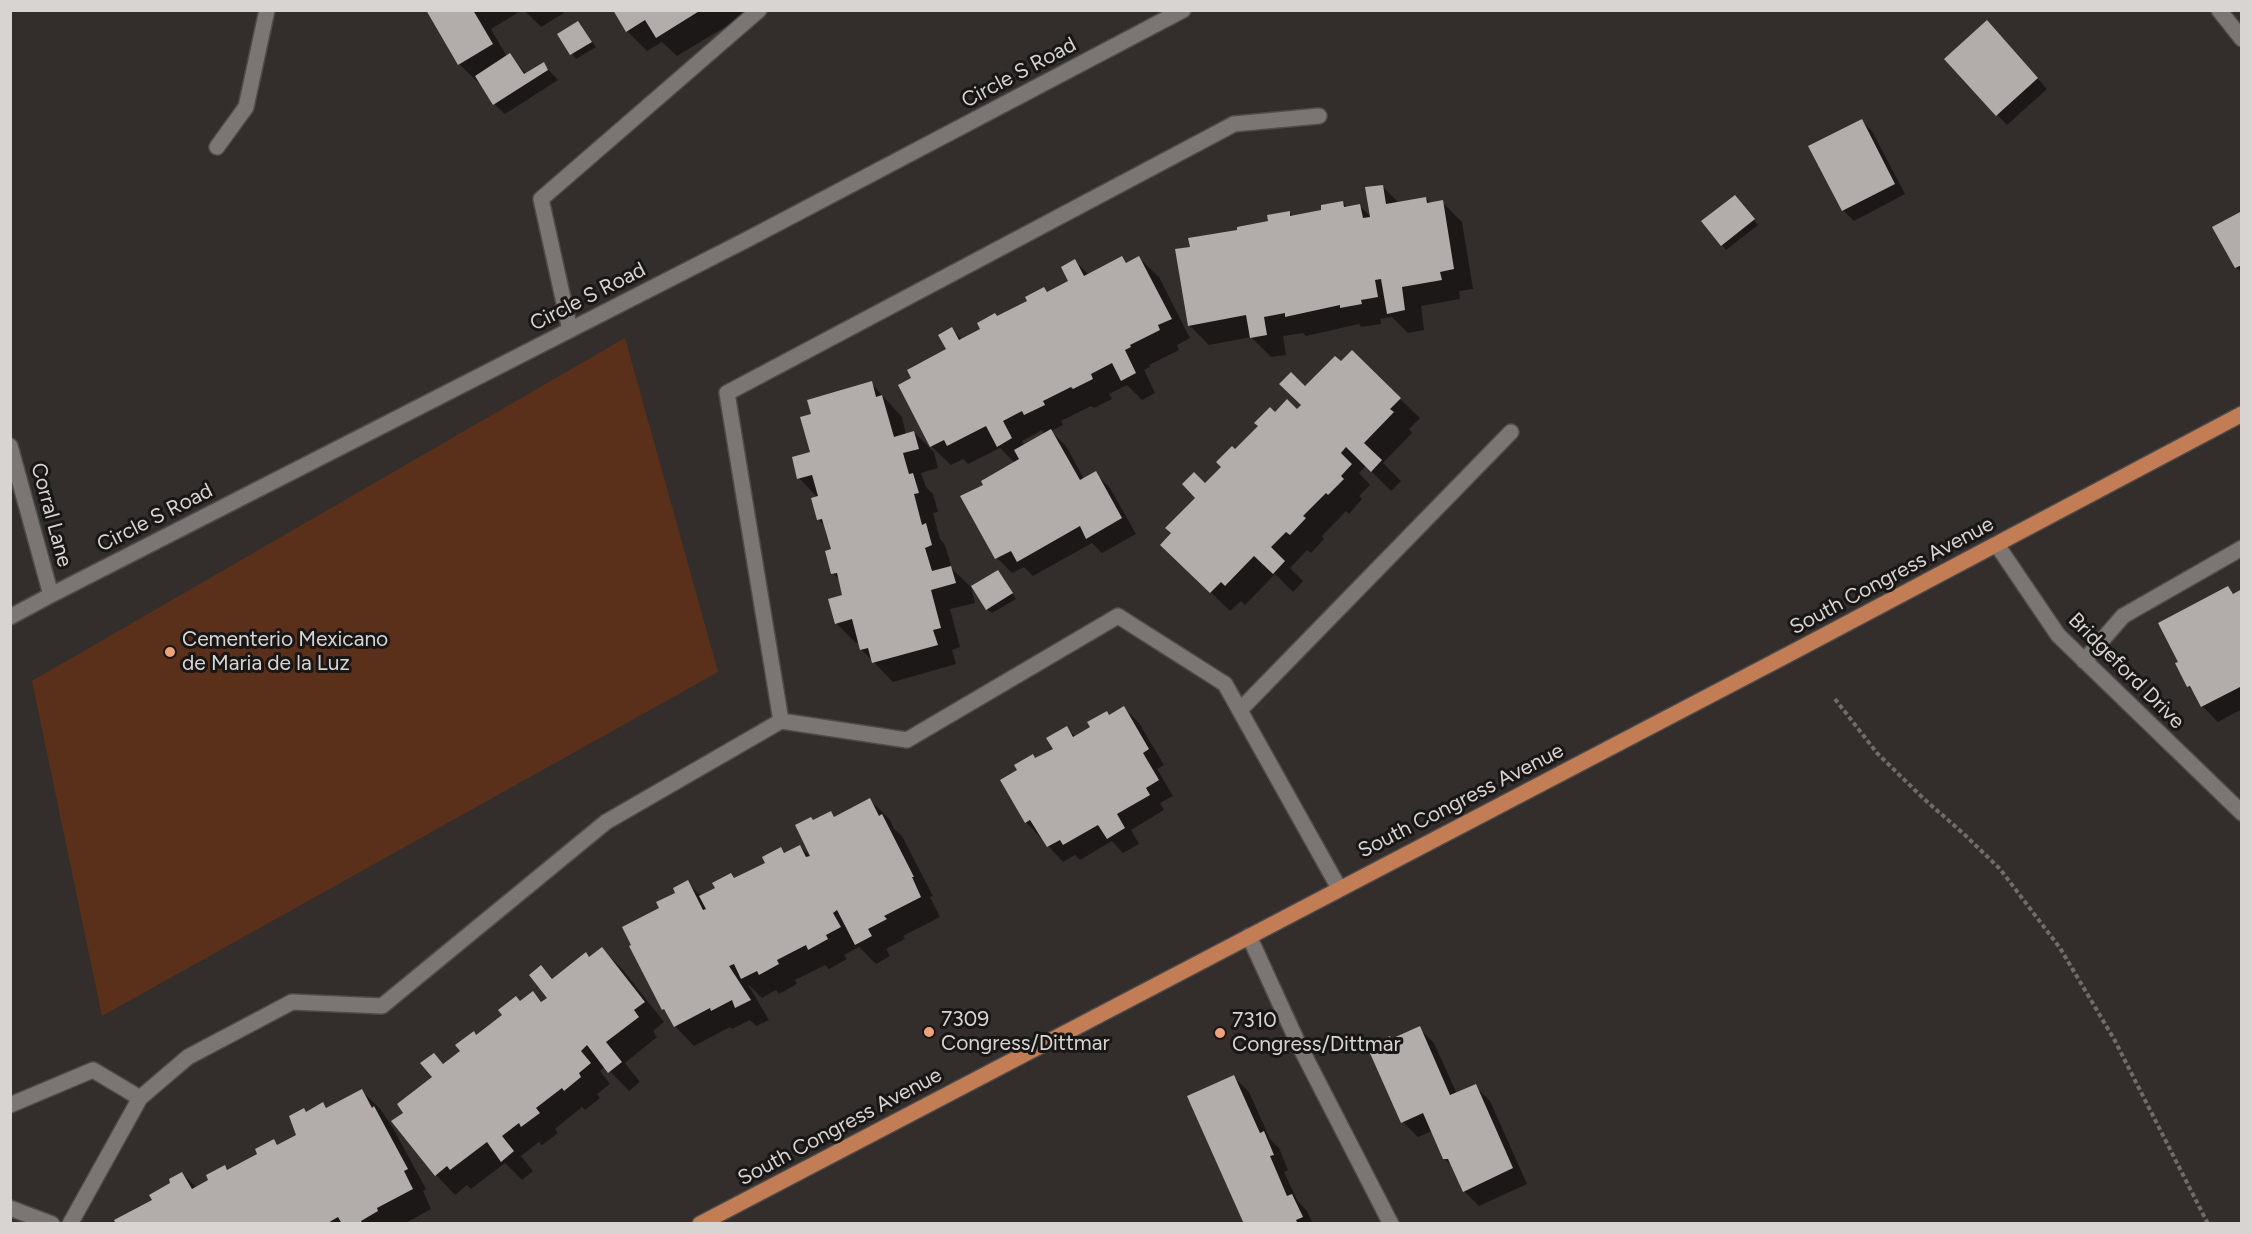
<!DOCTYPE html>
<html>
<head>
<meta charset="utf-8">
<style>
  body { margin:0 }
  #map { position:relative; width:2252px; height:1234px; overflow:hidden; background:#332e2c; font-family:Figtree,sans-serif }
  canvas { display:block }
  .frame { position:absolute; inset:0; border:12px solid #d7d4d2; pointer-events:none }
</style>
</head>
<body>
<div id="map">
<canvas width="2252" height="1234"></canvas>
<div class="frame"></div>
</div>
<script>
const g = document.querySelector('canvas').getContext('2d');
g.lineJoin = 'round';
function paint(path, color) { g.fillStyle = color; g.fill(path, 'evenodd'); }
const poly = rows => new Path2D(rows.map(r => 'M' + r).join(''));
function strokePath(path, color, width, dash) { g.strokeStyle = color; g.lineWidth = width; g.lineCap = dash ? 'butt' : 'round'; g.setLineDash(dash || []); g.stroke(path); }
function drawText(font, color, halo, rows, align = 'center') {
  g.font = font + ' Figtree,sans-serif'; g.lineWidth = 6; g.setLineDash([]); g.textBaseline = 'middle'; g.strokeStyle = halo; g.fillStyle = color; for (const [text, x, y, turn = 0] of rows) {
    g.save(); g.translate(x, y); g.rotate((+turn || 0) * Math.PI / 180); g.textAlign = isNaN(turn) ? turn : align; if (halo) g.strokeText(text, 0, 0); g.fillText(text, 0, 0); g.restore();
  }
}
const green = poly([
  [625,338,718,672,102,1016,32,681]
]);
const shadow = poly([
  [427,10,522,10,491,29,507,57,510,55,526,74,543,64,558,80,505,114,494,104,481,82,479,83,459,64],
  [524,10,563,10,564,13,541,27],
  [615,10,753,10,677,56,662,42,647,51,627,31],
  [578,22,596,47,576,59,559,34],
  [1997,32,2047,89,2007,125,1946,59],
  [1861,120,1872,131,1905,194,1854,221,1843,210,1811,147],
  [1382,186,1399,203,1426,198,1431,204,1442,202,1462,222,1473,289,1459,291,1460,299,1421,306,1424,330,1408,333,1392,317,1380,319,1381,324,1361,327,1359,324,1306,336,1303,333,1283,336,1286,355,1271,357,1251,337,1209,345,1189,325,1192,248,1270,222,1289,212,1294,217,1323,212,1343,203,1348,208,1360,206,1372,218],
  [1739,201,1758,225,1726,250,1722,245],
  [2242,212,2242,273,2236,267],
  [1122,258,1128,264,1139,258,1159,277,1190,338,1177,345,1179,350,1149,365,1150,367,1144,370,1155,393,1142,400,1127,385,1109,394,1112,399,1094,408,1091,406,1061,421,1063,425,1051,431,1066,446,1084,479,1095,473,1110,488,1136,534,1102,553,1092,543,1033,576,1024,567,1012,573,997,558,985,485,1015,463,1000,448,968,464,963,459,951,465,933,448,900,386,913,379,948,350,952,329,962,340,1029,302,1044,289,1048,293,1070,281,1075,261,1089,275],
  [1042,430,1045,434,1024,446,1022,441],
  [871,383,902,417,906,435,914,432,934,452,938,468,921,473,926,487,933,494,938,512,933,513,940,539,945,545,951,565,949,566,971,587,975,603,950,609,960,647,952,650,956,664,893,682,861,649,859,642,856,643,836,623,844,596,840,581,833,573,832,550,826,527,819,520,818,498,799,478,812,453,813,415],
  [1305,388,1400,399,1420,418,1409,429,1412,433,1383,463,1401,481,1391,491,1366,466,1359,473,1370,485,1359,496,1362,499,1349,514,1346,511,1322,536,1324,539,1311,553,1307,550,1290,568,1303,581,1293,592,1275,574,1245,605,1241,601,1230,611,1163,545,1205,485,1236,451,1275,414,1297,412,1303,405],
  [998,572,1016,599,992,613,987,609],
  [2228,588,2234,595,2242,591,2242,709,2218,722,2202,706,2196,693,2188,686],
  [1124,708,1139,723,1164,765,1157,769,1173,796,1160,803,1164,810,1131,830,1139,844,1123,853,1112,841,1080,860,1075,855,1063,862,1026,822,1036,760,1055,749,1066,728,1076,737],
  [870,800,890,820,894,829,902,836,933,896,930,897,940,917,903,936,905,939,886,949,890,956,876,964,859,947,844,955,847,959,829,969,825,965,795,980,797,984,779,994,776,990,762,998,747,983,769,1020,756,1026,750,1020,732,1029,730,1027,694,1046,675,1026,669,1015,663,1009,661,909,687,882,702,897,767,864,781,849,786,853,800,846,814,860,814,821,830,813,835,818],
  [602,949,622,969,664,1022,653,1031,657,1037,625,1063,640,1082,629,1091,605,1066,600,1071,610,1084,597,1094,600,1098,585,1110,582,1107,555,1129,558,1133,542,1145,539,1142,521,1156,533,1171,522,1180,505,1163,471,1189,467,1185,455,1195,436,1175,405,1113,434,1077,434,1055,444,1065,532,993,543,1003,549,998,541,967,553,979],
  [1419,1028,1434,1043,1457,1094,1475,1086,1490,1101,1527,1184,1479,1206,1464,1191,1454,1168,1445,1159,1432,1131,1418,1137,1403,1122,1392,1040],
  [1234,1077,1249,1092,1270,1139,1279,1148,1288,1170,1284,1172,1297,1200,1307,1211,1313,1224,1245,1224],
  [362,1091,381,1110,393,1128,426,1189,423,1191,431,1209,404,1224,118,1224,154,1200,182,1173,197,1188,210,1181,225,1167,229,1171,259,1154,274,1141,279,1146,298,1136,307,1113,323,1104,328,1109]
]);
const building = poly([
  [426,10,473,10,493,44,458,65],
  [613,10,701,10,656,38,645,20,626,32],
  [1987,20,2038,78,1996,116,1944,59],
  [578,21,592,42,570,55,557,34],
  [510,53,524,74,544,62,548,70,493,105,475,76],
  [1862,119,1895,184,1842,211,1808,146],
  [1383,185,1386,204,1426,197,1427,203,1443,200,1454,269,1440,272,1442,280,1402,287,1405,310,1387,314,1381,279,1375,280,1378,297,1361,300,1362,304,1340,308,1340,305,1285,317,1285,313,1264,317,1267,335,1250,338,1246,315,1188,326,1175,249,1190,247,1188,238,1237,230,1237,227,1268,221,1267,215,1290,211,1290,216,1321,210,1321,205,1343,201,1344,207,1360,204,1363,218,1370,217,1365,187],
  [1735,195,1755,219,1721,246,1701,221],
  [2242,211,2242,265,2235,268,2212,227],
  [1122,256,1126,263,1139,256,1172,319,1158,325,1160,330,1130,345,1131,347,1125,350,1136,373,1121,381,1112,363,1091,374,1093,379,1073,389,1071,387,1043,401,1045,405,1024,415,1022,411,1003,421,1012,438,997,447,986,426,947,446,944,440,930,447,898,385,911,378,907,370,946,349,938,335,952,327,959,340,980,329,977,323,995,313,997,316,1027,301,1025,297,1044,287,1047,292,1068,281,1061,267,1075,259,1084,276],
  [1352,350,1401,398,1390,409,1394,412,1364,443,1382,460,1371,472,1346,447,1341,453,1352,464,1341,476,1344,479,1328,495,1326,493,1303,516,1306,518,1290,535,1286,532,1271,547,1285,561,1273,574,1254,556,1225,586,1221,582,1210,593,1160,545,1171,533,1165,528,1195,498,1182,484,1194,472,1205,483,1221,467,1216,462,1232,446,1235,449,1258,426,1254,423,1270,407,1275,412,1287,399,1297,409,1301,405,1279,384,1291,372,1305,386,1335,356,1341,361],
  [872,381,876,397,882,395,894,437,914,431,919,449,903,453,909,474,913,473,919,493,914,494,922,525,926,523,932,545,925,548,932,571,951,566,956,583,931,590,941,628,933,630,938,645,872,663,868,648,860,650,852,619,835,624,828,599,842,595,837,573,831,574,825,551,831,549,822,519,817,520,811,498,818,496,812,475,797,479,792,457,810,452,800,417,811,414,807,400],
  [1051,429,1080,480,1096,471,1122,518,1086,539,1080,526,1017,562,1011,551,995,559,960,496,983,485,981,481,1019,459,1014,450],
  [998,570,1013,593,986,610,971,586],
  [2228,586,2233,594,2242,589,2242,686,2201,707,2190,686,2187,687,2175,663,2178,662,2158,623],
  [1124,706,1149,749,1143,753,1159,780,1146,788,1150,795,1117,814,1125,828,1107,839,1098,825,1063,845,1060,840,1047,847,1030,820,1025,823,1000,780,1017,770,1014,765,1033,754,1035,758,1053,749,1046,738,1067,726,1073,737,1090,727,1087,722,1107,711,1109,715],
  [870,798,879,816,882,814,914,877,912,877,921,897,884,916,887,919,868,929,872,936,855,945,837,910,833,913,841,927,826,935,828,939,808,950,806,945,777,960,779,964,759,975,757,971,741,979,734,964,729,966,751,1000,735,1008,732,1000,711,1011,710,1008,674,1027,664,1009,662,1010,629,946,631,945,622,927,659,908,656,902,675,893,673,888,688,880,703,910,706,909,699,896,715,888,712,883,731,873,734,878,765,863,762,857,781,847,784,853,800,845,806,857,810,856,795,825,811,817,813,820,831,811,834,817],
  [602,947,645,1002,634,1010,639,1017,606,1042,622,1062,608,1073,587,1045,581,1051,591,1063,579,1073,581,1077,564,1091,562,1088,536,1108,540,1113,521,1127,519,1123,502,1136,514,1151,501,1162,487,1142,450,1170,447,1166,435,1176,391,1121,403,1113,397,1104,432,1077,420,1063,434,1053,443,1064,460,1051,455,1045,474,1031,476,1035,502,1015,498,1010,516,996,520,1001,533,991,541,1002,547,998,529,975,541,965,552,979,586,952,589,957],
  [1420,1026,1450,1095,1476,1084,1513,1168,1463,1192,1448,1159,1443,1159,1423,1113,1401,1123,1369,1051,1378,1047,1376,1042,1390,1036,1391,1039],
  [1234,1075,1260,1133,1264,1131,1274,1155,1270,1156,1287,1196,1292,1194,1303,1217,1296,1220,1298,1224,1244,1224,1190,1103,1187,1096],
  [362,1089,372,1108,374,1106,408,1169,404,1171,413,1189,377,1208,378,1211,361,1221,363,1224,342,1224,338,1217,326,1224,116,1224,114,1220,152,1200,149,1195,170,1183,169,1179,182,1172,192,1189,208,1180,206,1175,225,1165,227,1170,257,1154,255,1149,274,1139,277,1145,296,1135,289,1116,304,1108,306,1112,323,1102,326,1108]
]);
const path = poly([
  [1835,699,1877,753,1924,799,1964,834,2000,869,2060,948,2114,1039,2208,1224]
]);
const service = poly([
  [217,147,246,107,267,10],
  [570,330,541,199,759,10],
  [1240,710,1511,432],
  [781,721,727,393,1234,124,1319,116],
  [1249,936,1298,1043,1391,1224],
  [10,1105,93,1070,140,1098],
  [10,1208,52,1224],
  [70,1224,140,1098,188,1057,292,1002,382,1006,606,822,781,721,907,740,1118,616,1225,684,1339,888]
]);
const minor = poly([
  [2219,10,2242,39],
  [10,446,51,595],
  [1997,545,2058,635,2242,813],
  [10,617,51,595,748,239,1183,10],
  [2084,661,2123,616,2242,548]
]);
const primary = poly([
  [700,1224,1793,652,2242,414]
]);
const markers = [
  [170,652,6,"#f0a27a"],
  [929,1032,6,"#f0a27a"],
  [1220,1033,6,"#f0a27a"]
];
const streetNames = [
  ["Circle S Road",1019,73,-28],
  ["Circle S Road",588,297,-27],
  ["Corral Lane",51,515,75],
  ["Circle S Road",155,518,-27],
  ["South Congress Avenue",1892,576,-28],
  ["Bridgeford Drive",2126,671,45],
  ["South Congress Avenue",1461,801,-27],
  ["South Congress Avenue",840,1127,-28]
];
const poiNames = [
  ["Cementerio Mexicano",182,640],
  ["de Maria de la Luz",182,664],
  ["7309",941,1020],
  ["Congress/Dittmar",941,1044],
  ["7310",1232,1021],
  ["Congress/Dittmar",1232,1045]
];
paint(green, '#5a301a');
paint(shadow, '#0007');
paint(building, '#b2acaa');
strokePath(service, '#4f4b4a', 18);
strokePath(minor, '#4f4b4a', 18);
strokePath(primary, '#4f4b4a', 18);
strokePath(path, '#706c6a', 4, [4.5, 3]);
strokePath(service, '#7b7674', 15);
strokePath(minor, '#7b7674', 15);
strokePath(primary, '#c27d55', 15);
for (const [x, y, r, color] of markers) { const dot = new Path2D(); dot.arc(x, y, r, 0, 2 * Math.PI); g.fillStyle = color; g.fill(dot); strokePath(dot, '#191716', 2); }
drawText('21px', '#d7d4d2', '#191716', streetNames);
drawText('21px', '#d7d4d2', '#191716', poiNames, 'left');
</script>
</body>
</html>
